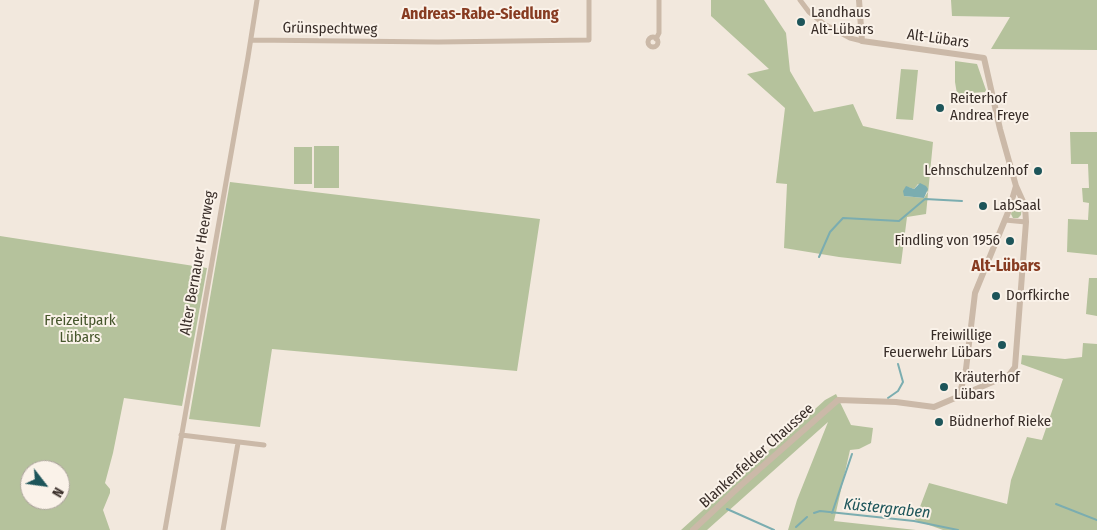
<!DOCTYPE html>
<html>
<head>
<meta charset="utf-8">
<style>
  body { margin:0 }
  #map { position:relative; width:1097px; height:530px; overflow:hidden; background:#f2e8dd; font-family:"Fira Sans Condensed",sans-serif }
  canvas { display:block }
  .north { position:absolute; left:20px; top:460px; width:50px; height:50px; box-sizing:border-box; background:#faf2e9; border:1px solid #aca39c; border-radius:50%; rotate:120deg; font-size:14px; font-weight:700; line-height:20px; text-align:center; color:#382d28 }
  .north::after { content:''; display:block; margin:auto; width:18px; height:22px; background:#1d555a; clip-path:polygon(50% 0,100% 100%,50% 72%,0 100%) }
</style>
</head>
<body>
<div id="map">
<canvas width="1097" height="530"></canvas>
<div class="north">N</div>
</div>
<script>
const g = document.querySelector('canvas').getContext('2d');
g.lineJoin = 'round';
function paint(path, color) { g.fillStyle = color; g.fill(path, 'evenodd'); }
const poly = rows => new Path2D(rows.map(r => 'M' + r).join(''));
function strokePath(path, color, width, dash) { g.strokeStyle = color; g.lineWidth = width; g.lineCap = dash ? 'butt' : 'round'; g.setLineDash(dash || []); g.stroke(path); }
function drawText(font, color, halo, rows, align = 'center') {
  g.font = font + ' "Fira Sans Condensed",sans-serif'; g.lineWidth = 4; g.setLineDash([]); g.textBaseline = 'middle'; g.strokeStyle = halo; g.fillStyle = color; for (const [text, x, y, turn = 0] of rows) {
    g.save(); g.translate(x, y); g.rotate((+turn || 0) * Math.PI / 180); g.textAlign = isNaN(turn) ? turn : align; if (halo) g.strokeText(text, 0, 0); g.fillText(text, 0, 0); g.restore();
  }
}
const green = poly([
  [711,0,764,0,786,33,790,71,814,112,853,104,863,126,933,142,926,214,907,217,901,264,839,257,784,248,787,184,776,183,785,108,747,74,769,69,711,16],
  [918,184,928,192,924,198,904,196,908,187,914,189],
  [951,0,1097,0,1097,50,991,49,1010,17,952,16],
  [955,61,977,64,986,90,985,92,957,94,955,82],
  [901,69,918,70,913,120,896,119],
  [1070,132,1097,132,1097,255,1067,252,1068,219,1088,220,1089,203,1083,202,1082,188,1089,188,1088,164,1071,164],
  [314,146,339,146,339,188,314,188],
  [294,147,312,147,312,184,294,184],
  [230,182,540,219,517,371,272,349,260,427,189,419],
  [1020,201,1022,204,1021,215,1018,218,1013,218,1011,214,1015,203],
  [0,236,207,268,182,406,124,398,113,453,105,483,110,489,110,493,103,510,110,530,0,530],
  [30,470,60,470,60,500,30,500],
  [1089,278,1097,278,1097,316,1086,314],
  [1083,343,1097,344,1097,530,943,530,915,520,929,483,1007,504,1011,480,1027,437,1042,440,1063,379,1021,364,1022,355,1065,359,1082,357],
  [836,394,851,425,873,428,871,443,859,449,850,450,834,521,916,530,788,530,797,500,828,422,707,530,681,530,825,400]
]);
const water = poly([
  [920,183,926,186,928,189,924,198,904,196,903,191,906,186,914,189]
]);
const stream = poly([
  [819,257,830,232,843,218,899,221,925,199,962,201],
  [888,398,898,391,903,382,898,364],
  [1056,504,1097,520],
  [727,509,774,530],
  [814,513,820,511,914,521,958,530],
  [832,513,852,454],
  [796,527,807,517]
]);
const minor = poly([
  [800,0,809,12,824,24,850,38,862,41],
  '648 42a5 5 0 1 1 10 0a5 5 0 1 1-10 0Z',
  [656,39,659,33,659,0],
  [251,40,438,42,589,40,589,0],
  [1005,220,1026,222],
  [181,435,264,445],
  [165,530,248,57,257,0],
  [223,530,238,443]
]);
const tertiary = poly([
  [959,397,966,369,975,293,1009,210,1016,186],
  [693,530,740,486,838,400,896,402,934,407,1009,375,1015,367,1026,222,1025,206,1016,186,1000,129,984,58,862,41,859,0]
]);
const markers = [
  [801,22,5,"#1d555a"],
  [940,108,5,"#1d555a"],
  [1038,171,5,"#1d555a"],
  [983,206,5,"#1d555a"],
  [1010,241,5,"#1d555a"],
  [996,296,5,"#1d555a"],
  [1002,345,5,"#1d555a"],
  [944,387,5,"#1d555a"],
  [939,422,5,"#1d555a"]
];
const poiNames = [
  ["Landhaus",811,13],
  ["Alt-Lübars",811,30],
  ["Reiterhof",950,99],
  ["Andrea Freye",950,116],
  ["Lehnschulzenhof",1028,171,"right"],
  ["LabSaal",993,206],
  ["Findling von 1956",1000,241,"right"],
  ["Dorfkirche",1006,296],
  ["Freiwillige",992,336,"right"],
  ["Feuerwehr Lübars",992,353,"right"],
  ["Kräuterhof",954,378],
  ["Lübars",954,395],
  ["Büdnerhof Rieke",949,422]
];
const streetNames = [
  ["Grünspechtweg",330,29,1],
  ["Alt-Lübars",938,39,8],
  ["Alter Bernauer Heerweg",198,263,-80],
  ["Blankenfelder Chaussee",757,456,-42]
];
const parkNames = [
  ["Freizeitpark",80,321],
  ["Lübars",80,338]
];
const neighbourhoodNames = [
  ["Andreas-Rabe-Siedlung",480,15],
  ["Alt-Lübars",1006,267]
];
const waterNames = [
  ["Küstergraben",887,509,6]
];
paint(green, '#b5c29c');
paint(water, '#7badb0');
strokePath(stream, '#7badb0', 2);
strokePath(minor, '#cbb9a8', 5);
strokePath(tertiary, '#cbb9a8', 6);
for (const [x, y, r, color] of markers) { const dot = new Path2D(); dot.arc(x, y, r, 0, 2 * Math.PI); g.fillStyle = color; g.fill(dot); strokePath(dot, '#faf2e9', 2); }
drawText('15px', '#382d28', '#faf2e9', poiNames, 'left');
drawText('15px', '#382d28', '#faf2e9', streetNames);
drawText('15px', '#46562c', '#faf2e9', parkNames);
drawText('bold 16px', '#873b21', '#faf2e9', neighbourhoodNames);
drawText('italic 16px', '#1d555a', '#faf2e9', waterNames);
</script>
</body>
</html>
